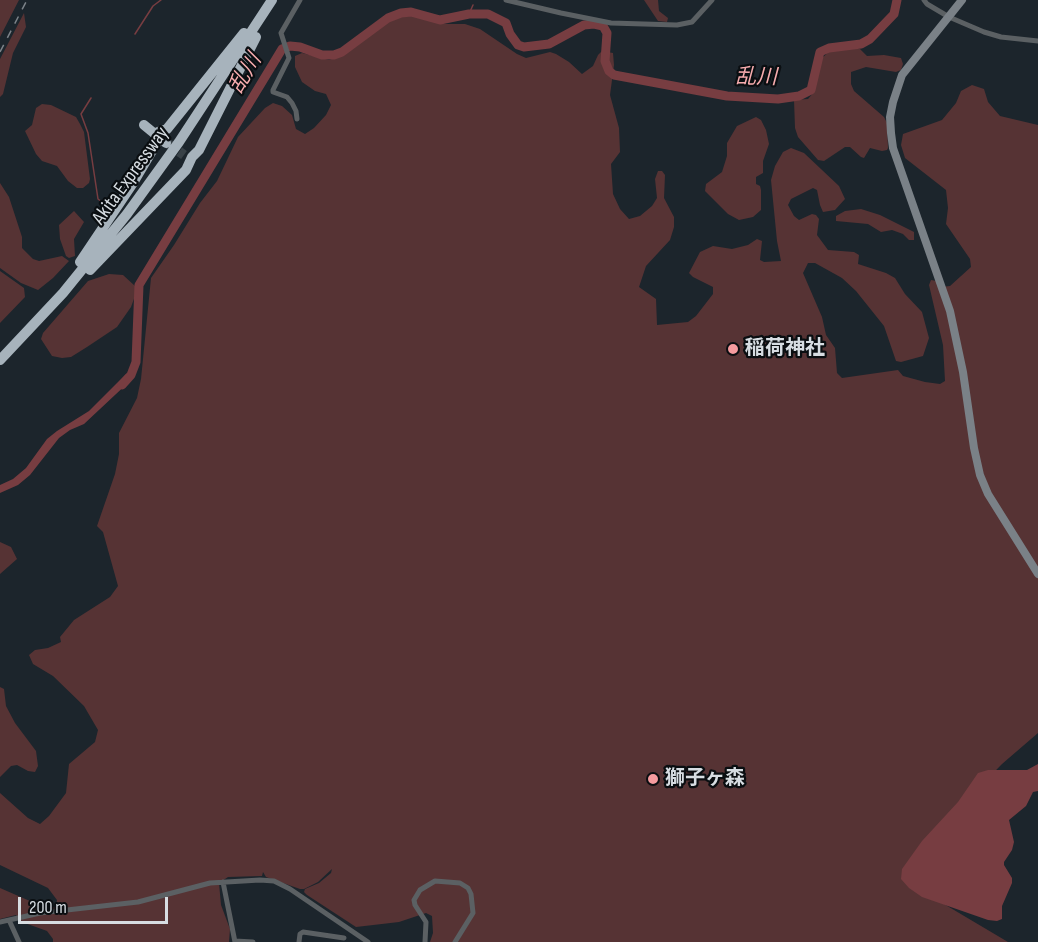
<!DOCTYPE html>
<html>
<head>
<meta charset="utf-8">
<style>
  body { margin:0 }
  #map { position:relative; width:1038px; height:942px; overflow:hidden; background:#1c252c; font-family:"Sofia Sans Condensed",sans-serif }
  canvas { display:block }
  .scale { position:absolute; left:18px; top:897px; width:150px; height:27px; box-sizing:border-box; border:3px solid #d7dde2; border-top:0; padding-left:8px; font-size:18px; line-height:21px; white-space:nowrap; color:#d7dde2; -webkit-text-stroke:4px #0a0e11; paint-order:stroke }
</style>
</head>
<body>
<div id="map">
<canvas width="1038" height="942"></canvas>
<div class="scale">200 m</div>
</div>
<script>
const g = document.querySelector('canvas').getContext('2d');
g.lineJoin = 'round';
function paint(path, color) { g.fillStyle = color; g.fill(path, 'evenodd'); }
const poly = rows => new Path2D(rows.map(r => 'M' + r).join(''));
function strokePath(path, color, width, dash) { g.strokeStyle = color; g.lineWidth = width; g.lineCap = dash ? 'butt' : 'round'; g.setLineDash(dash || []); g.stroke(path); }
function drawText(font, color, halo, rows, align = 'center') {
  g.font = font + ' "Sofia Sans Condensed","Noto Sans JP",sans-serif'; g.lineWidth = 4.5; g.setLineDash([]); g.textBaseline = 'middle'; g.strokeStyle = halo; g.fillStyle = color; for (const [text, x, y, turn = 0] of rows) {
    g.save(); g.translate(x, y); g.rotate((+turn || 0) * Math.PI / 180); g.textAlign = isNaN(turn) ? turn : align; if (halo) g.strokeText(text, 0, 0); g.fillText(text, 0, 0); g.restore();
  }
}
const green = poly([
  [0,0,19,0,0,37],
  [644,0,658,0,659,11,668,18,667,22,658,21],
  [24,13,26,27,13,53,3,94,0,97,0,59],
  [405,15,419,16,440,24,465,24,480,29,517,54,526,58,550,52,556,54,569,62,582,74,593,66,598,55,602,51,613,53,614,65,610,95,619,128,620,152,611,164,613,194,620,209,629,219,640,216,652,206,657,198,655,179,658,171,662,171,665,175,664,198,674,217,674,227,670,240,646,266,639,287,656,299,657,325,688,322,696,316,713,294,713,287,693,277,689,273,700,252,713,246,732,249,748,245,757,239,762,241,760,260,764,262,781,261,777,241,771,180,775,166,783,152,791,148,804,153,839,186,845,199,835,210,823,212,820,205,817,190,813,188,791,199,788,205,794,216,799,220,812,214,816,215,819,219,817,235,828,250,854,252,859,255,858,264,886,273,895,278,905,294,922,312,929,338,923,356,901,362,896,361,884,326,856,291,842,278,815,263,808,263,803,273,822,317,826,335,835,348,837,373,842,378,898,370,903,376,925,382,940,384,945,381,943,345,929,285,931,280,937,281,941,287,950,286,971,267,970,259,946,224,948,208,946,190,905,158,901,145,903,134,942,120,956,103,961,91,972,85,984,89,988,102,1000,116,1038,125,1038,733,1002,764,970,797,922,891,1008,942,430,942,433,933,432,916,426,913,399,922,356,927,307,895,304,892,305,889,319,883,331,873,332,869,318,882,304,889,300,889,266,877,263,872,262,876,228,877,219,883,221,905,230,929,229,942,53,942,53,939,47,931,22,922,16,915,0,919,0,888,46,908,56,907,57,900,48,888,0,865,0,793,28,818,40,824,49,816,66,793,69,764,95,742,98,730,84,706,53,676,33,664,29,655,35,650,48,648,61,642,60,637,74,620,110,597,118,586,103,532,97,526,115,474,119,454,119,433,137,398,141,379,151,278,174,245,200,203,217,181,238,137,265,108,273,103,282,106,292,115,296,129,305,134,314,128,326,115,331,105,326,94,315,91,302,82,295,67,295,56,302,53,329,60,343,55,390,20],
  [840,47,860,49,867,56,884,55,901,58,903,64,901,70,896,72,866,67,851,72,851,84,854,91,884,117,887,123,888,148,887,150,882,151,870,148,864,158,861,157,850,147,845,147,824,161,818,160,798,137,795,128,794,100,808,99,814,92,821,59,833,48],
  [42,104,51,105,76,117,80,124,84,132,90,179,89,183,83,188,77,188,68,181,57,166,42,161,36,154,25,131,32,125,36,108],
  [756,117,761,120,766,130,769,144,763,161,763,173,756,177,756,184,760,186,761,190,761,210,753,217,739,220,728,214,705,191,706,184,722,172,727,156,727,143,737,126],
  [0,183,9,197,22,237,22,248,33,259,39,261,62,256,69,261,53,278,38,290,21,283,0,268],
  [861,209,880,215,914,232,914,240,909,240,903,234,892,230,881,232,868,224,836,221,836,216,845,211],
  [74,211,84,222,74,239,75,256,69,258,66,256,60,239,59,225],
  [0,271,24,288,25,297,0,323],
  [109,274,123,275,135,286,135,296,131,307,117,327,87,347,71,357,62,358,52,356,41,339,43,333,88,281],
  [0,542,11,547,17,559,0,574],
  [0,687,4,689,6,706,15,723,36,751,38,766,35,772,28,771,17,765,11,766,0,777]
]);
const water = poly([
  [126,374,131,380,84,424,70,430,59,438,30,475,18,485,0,493,0,485,13,479,26,468,47,439,57,431,89,411],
  [1038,764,1038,791,1033,792,1026,806,1009,820,1014,842,1012,850,1004,862,1004,865,1012,878,1012,883,1002,906,1002,919,997,921,988,920,922,897,909,888,901,879,902,869,922,841,958,802,978,773,988,770,1027,770]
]);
const stream = poly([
  [469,14,473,5],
  [135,34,153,6,161,0],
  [91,98,81,114,88,133,98,199,102,202]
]);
const river = poly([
  [122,385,131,375,136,362,139,285,282,49,290,46,300,47,322,55,334,55,342,52,388,18,401,13,411,12,440,20,469,14,488,14,506,23,510,34,518,45,524,47,549,44,584,25,594,24,603,26,607,33,605,61,609,71,614,75,727,96,778,99,799,96,811,90,820,52,829,48,861,44,870,39,894,14,897,0]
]);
const highwayTunnel = poly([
  [167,143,184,155]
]);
const street = poly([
  [506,0,561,13,611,23,677,25,692,22,712,0],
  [924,0,927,4,949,17,984,32,1001,37,1038,41],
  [297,119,296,111,292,103,287,97,273,92,273,90,289,58,281,33,300,0],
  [223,882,235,942],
  [9,920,19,942],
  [0,922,40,913,138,902,210,883,260,880,274,881,290,889,368,942],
  [235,941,253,942],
  [299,942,300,934,303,932,344,938],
  [425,942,426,922,415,905,414,900,420,890,435,881,460,883,468,888,471,894,473,913,455,942]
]);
const secondary = poly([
  [962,0,902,75,893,102,890,117,891,133,893,148,950,311,963,372,974,448,980,475,988,494,1038,574]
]);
const highway = poly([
  [144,125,166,143],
  [158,132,167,129,244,33],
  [80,262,133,183,156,144,156,134],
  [90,270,186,170,192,157,199,150,256,37],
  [0,360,63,293,127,214,179,142,272,0]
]);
const rail = poly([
  [0,52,27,0]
]);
const markers = [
  [733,349,6,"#f59b9e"],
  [653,779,6,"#f59b9e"]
];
const streetNames = [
  ["Akita Expressway",131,176,-54]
];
const poiNames = [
  ["稲荷神社",745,349],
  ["獅子ヶ森",665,779]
];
const waterNames = [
  ["乱川",246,74,-59],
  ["乱川",756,78,1]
];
paint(green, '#563334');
paint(water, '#773d41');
strokePath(stream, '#773d41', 1.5);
strokePath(river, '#773d41', 9);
strokePath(highwayTunnel, '#384147', 10, [10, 5]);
strokePath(street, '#5b6063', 5);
strokePath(secondary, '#7a8187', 8);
strokePath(highway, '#a7b3bc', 10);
strokePath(rail, '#7c8389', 1.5, [8, 8]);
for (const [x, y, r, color] of markers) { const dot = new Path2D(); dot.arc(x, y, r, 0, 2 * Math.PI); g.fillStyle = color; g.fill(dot); strokePath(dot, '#0a0e11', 2); }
drawText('20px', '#d7dde2', '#0a0e11', streetNames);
drawText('bold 20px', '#d7dde2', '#0a0e11', poiNames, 'left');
drawText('italic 21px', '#f7acae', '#0a0e11', waterNames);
</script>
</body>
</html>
